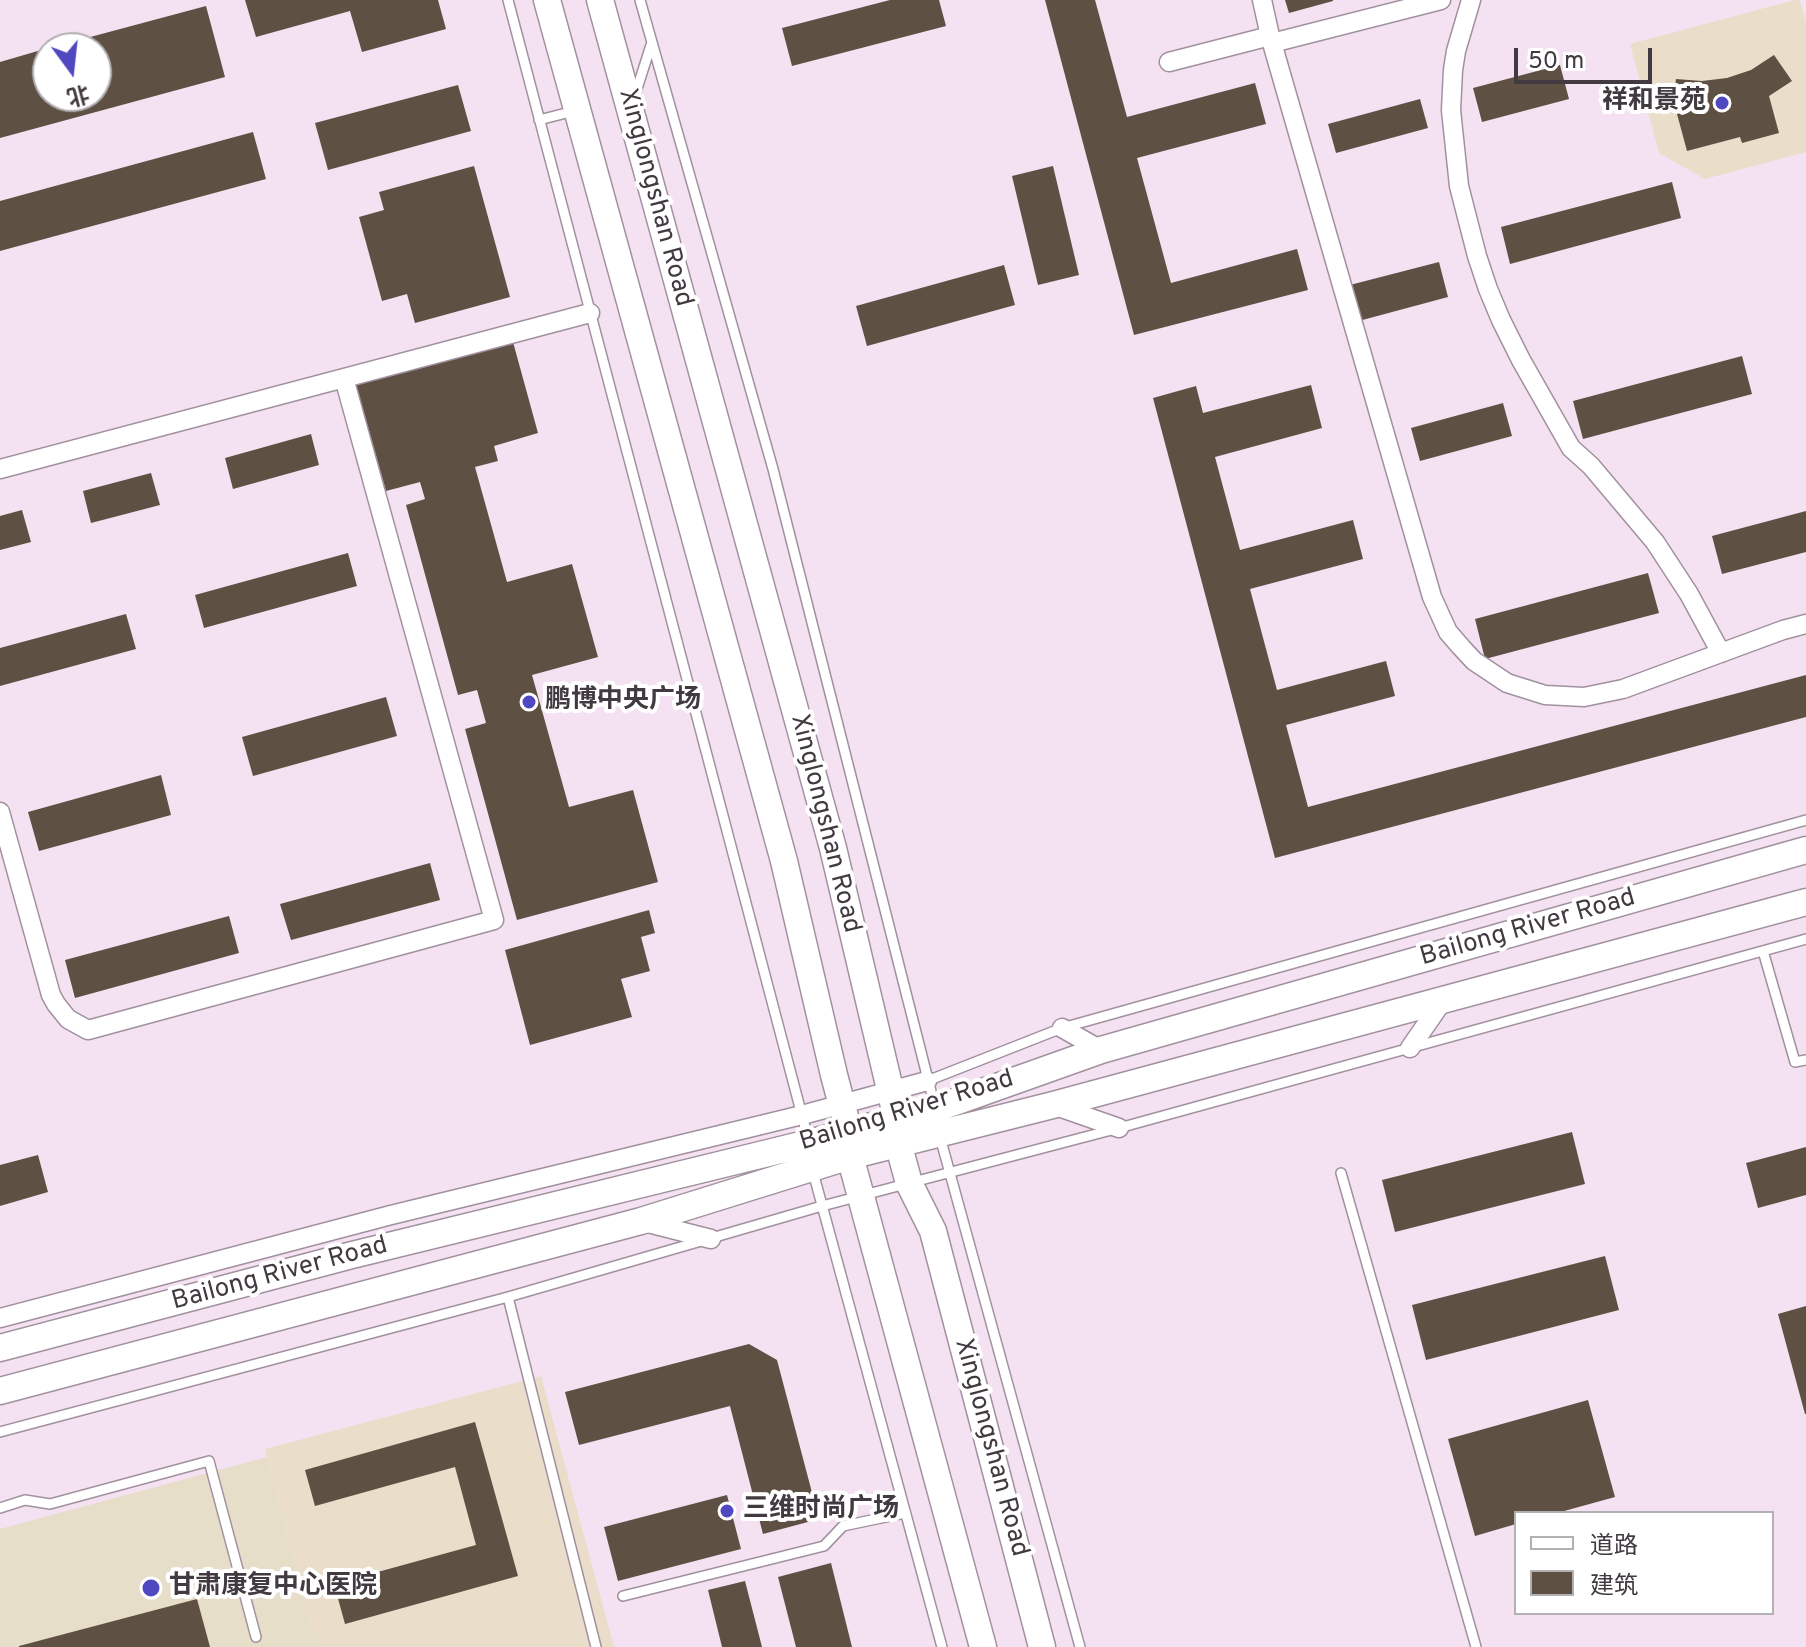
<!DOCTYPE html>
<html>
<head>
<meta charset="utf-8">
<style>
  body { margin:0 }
  #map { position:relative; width:1806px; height:1647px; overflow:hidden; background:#f4e2f2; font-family:Overpass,"Noto Sans SC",sans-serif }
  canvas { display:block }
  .legend { position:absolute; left:1514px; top:1511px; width:260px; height:104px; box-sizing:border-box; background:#fff; border:2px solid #b3b0b3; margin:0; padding:10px 14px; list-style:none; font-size:24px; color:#413a40 }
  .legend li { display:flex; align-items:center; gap:16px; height:40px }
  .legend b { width:40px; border:2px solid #b3b0b3 }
  .north { position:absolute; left:32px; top:32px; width:80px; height:80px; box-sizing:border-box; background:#fff; border:2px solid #b3b0b3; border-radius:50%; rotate:165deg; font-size:22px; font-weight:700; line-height:32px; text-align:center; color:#413a40 }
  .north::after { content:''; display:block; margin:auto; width:28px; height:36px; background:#5048c0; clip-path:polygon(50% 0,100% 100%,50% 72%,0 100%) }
  .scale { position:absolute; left:1514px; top:48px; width:138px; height:36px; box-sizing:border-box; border:4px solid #413a40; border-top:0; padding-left:10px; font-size:24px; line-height:28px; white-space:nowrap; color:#413a40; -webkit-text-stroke:6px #fff; paint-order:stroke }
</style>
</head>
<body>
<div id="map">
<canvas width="1806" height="1647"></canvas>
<ul class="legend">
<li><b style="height:10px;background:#fff"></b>道路</li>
<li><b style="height:22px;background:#5e5043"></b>建筑</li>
</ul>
<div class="north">北</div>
<div class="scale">50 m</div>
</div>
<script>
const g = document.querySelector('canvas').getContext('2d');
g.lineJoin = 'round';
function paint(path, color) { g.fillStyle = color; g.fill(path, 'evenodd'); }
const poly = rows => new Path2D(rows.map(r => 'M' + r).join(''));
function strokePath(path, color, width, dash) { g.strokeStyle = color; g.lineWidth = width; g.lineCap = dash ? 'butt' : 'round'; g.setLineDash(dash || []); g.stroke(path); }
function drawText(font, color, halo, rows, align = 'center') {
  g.font = font + ' Overpass,"Noto Sans SC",sans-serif'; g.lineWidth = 8; g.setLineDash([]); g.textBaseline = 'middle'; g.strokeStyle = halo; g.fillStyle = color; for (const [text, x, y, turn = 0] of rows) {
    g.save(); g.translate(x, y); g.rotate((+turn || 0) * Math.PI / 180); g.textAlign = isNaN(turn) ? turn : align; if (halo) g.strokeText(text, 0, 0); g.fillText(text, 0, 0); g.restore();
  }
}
const education = poly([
  [1795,0,1800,0,1806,23,1806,152,1705,179,1659,153,1630,44],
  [541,1376,614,1647,318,1647,265,1449]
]);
const medical = poly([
  [267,1457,318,1647,0,1647,0,1529]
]);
const building = poly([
  [245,0,438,0,446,29,362,52,350,11,256,37],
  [890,0,939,0,946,26,792,66,782,28],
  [1045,0,1095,0,1127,117,1255,83,1266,124,1137,158,1171,283,1297,249,1308,290,1134,335],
  [1285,0,1333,0,1333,1,1289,13],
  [206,6,225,77,0,138,0,62,48,48,48,96,96,96,96,48,53,47],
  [1774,55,1792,81,1769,96,1779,133,1742,143,1740,137,1687,151,1677,114,1685,112,1672,110,1676,79,1702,81,1727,78,1751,70],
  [1560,65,1569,99,1482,122,1473,88],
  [458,85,471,131,328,170,315,123],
  [1420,99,1428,128,1336,153,1328,124],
  [253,132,266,179,0,251,0,201],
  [474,166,510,297,415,323,407,294,382,301,359,217,384,210,379,192],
  [1053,166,1079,275,1038,285,1012,176],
  [1672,182,1681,218,1510,264,1501,227],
  [1439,262,1448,297,1355,322,1346,286],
  [1004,265,1015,305,867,346,856,306],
  [513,342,538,433,494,446,498,461,475,467,507,582,572,564,598,657,532,675,569,807,633,790,658,882,517,920,465,729,486,723,477,690,458,695,406,505,425,499,420,482,386,491,356,385],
  [1742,356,1752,394,1583,439,1573,401],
  [1311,385,1322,428,1215,457,1240,550,1353,520,1363,559,1250,589,1277,690,1386,661,1395,696,1286,725,1308,807,1806,675,1806,717,1275,858,1153,398,1196,386,1203,413],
  [1503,403,1512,436,1420,461,1411,428],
  [311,434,319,465,233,489,225,458],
  [151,473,160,505,91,523,83,491],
  [22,510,31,542,0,550,0,516],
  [1806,511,1806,552,1722,574,1712,536],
  [348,553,357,586,204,628,195,595],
  [1648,573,1659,613,1485,659,1475,619],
  [126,614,136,649,0,686,0,648],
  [386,697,397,736,253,776,242,737],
  [161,775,171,815,39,851,28,812],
  [430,863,440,900,291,940,280,904],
  [649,910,655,933,641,937,650,971,621,979,632,1017,530,1045,505,950],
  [229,916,239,953,75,998,65,960],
  [1572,1132,1585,1184,1395,1232,1382,1180],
  [1806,1147,1806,1195,1758,1208,1746,1163],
  [38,1155,48,1192,0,1206,0,1165],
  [1605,1256,1619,1310,1426,1360,1412,1305],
  [1806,1306,1806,1414,1805,1414,1778,1314],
  [749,1344,777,1360,819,1519,763,1534,730,1406,579,1445,565,1392],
  [1588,1400,1615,1497,1557,1513,1516,1513,1516,1524,1475,1536,1448,1439],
  [475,1422,518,1576,345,1624,334,1584,476,1545,455,1467,315,1506,305,1470],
  [727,1495,741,1549,618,1581,604,1527],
  [831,1563,852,1647,796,1647,778,1577],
  [745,1581,762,1647,722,1647,708,1590],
  [197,1599,210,1647,19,1647,19,1646]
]);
const lane = poly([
  [508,0,809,1142],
  [640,0,773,469,935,1107],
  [635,95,651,45],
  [539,120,574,111],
  [1763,951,1795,1062,1806,1060],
  [927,1081,1062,1028,1806,820],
  [940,1137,1080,1647],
  [813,1172,942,1647],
  [1341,1173,1476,1647],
  [508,1297,596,1647],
  [0,1432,508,1297,822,1206,1119,1128,1806,939],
  [0,1508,25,1500,50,1504,209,1461,256,1637],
  [623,1596,824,1546,843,1526,905,1513]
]);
const street = poly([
  [1262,0,1270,36,1432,597,1448,632,1461,647,1474,661,1507,683,1545,695,1584,697,1623,689,1783,630,1806,624],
  [1471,0,1456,51,1453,70,1451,110,1459,186,1477,256,1488,289,1501,320,1521,360,1571,448,1591,466,1655,542,1689,594,1721,653],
  [1272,43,1441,0],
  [1169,62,1270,36],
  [0,469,590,313],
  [0,812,51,995,56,1004,68,1019,88,1030,494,920,344,378],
  [1062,1028,1101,1050],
  [1410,1048,1444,999],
  [1053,1105,1119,1128],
  [644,1222,711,1239],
  [0,1318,391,1215,802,1115,927,1081]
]);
const secondary = poly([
  [547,0,784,861,834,1075,849,1132,850,1156,983,1647],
  [600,0,833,848,897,1119,898,1143,909,1183,933,1231,1042,1647],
  [0,1348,352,1255,809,1143,935,1109,1101,1050,1806,850],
  [0,1391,641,1221,850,1156,1053,1105,1806,902]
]);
const markers = [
  [1722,103,8,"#5048c0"],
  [529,702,8,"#5048c0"],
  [727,1511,8,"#5048c0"],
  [151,1588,10,"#5048c0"]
];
const poiNames = [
  ["祥和景苑",1706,103,"right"],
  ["鹏博·中央广场",545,702],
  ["三维时尚广场",743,1511],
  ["甘肃康复中心医院",169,1588]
];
const streetNames = [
  ["Xinglongshan Road",654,198,75],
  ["Xinglongshan Road",824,824,76],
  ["Bailong River Road",1528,929,-16],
  ["Bailong River Road",907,1112,-17],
  ["Bailong River Road",280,1275,-15],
  ["Xinglongshan Road",990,1448,75]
];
paint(education, '#eaddc9');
paint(medical, '#e7dec9');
paint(building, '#5e5043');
strokePath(lane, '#a1919f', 12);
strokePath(street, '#a1919f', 21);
strokePath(secondary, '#a1919f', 29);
strokePath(lane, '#fff', 9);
strokePath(street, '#fff', 18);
strokePath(secondary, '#fff', 26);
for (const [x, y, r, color] of markers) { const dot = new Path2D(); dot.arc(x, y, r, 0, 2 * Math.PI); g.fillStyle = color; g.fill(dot); strokePath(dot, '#fff', 3); }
drawText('bold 26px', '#413a40', '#fff', poiNames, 'left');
drawText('26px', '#413a40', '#fff', streetNames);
</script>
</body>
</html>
